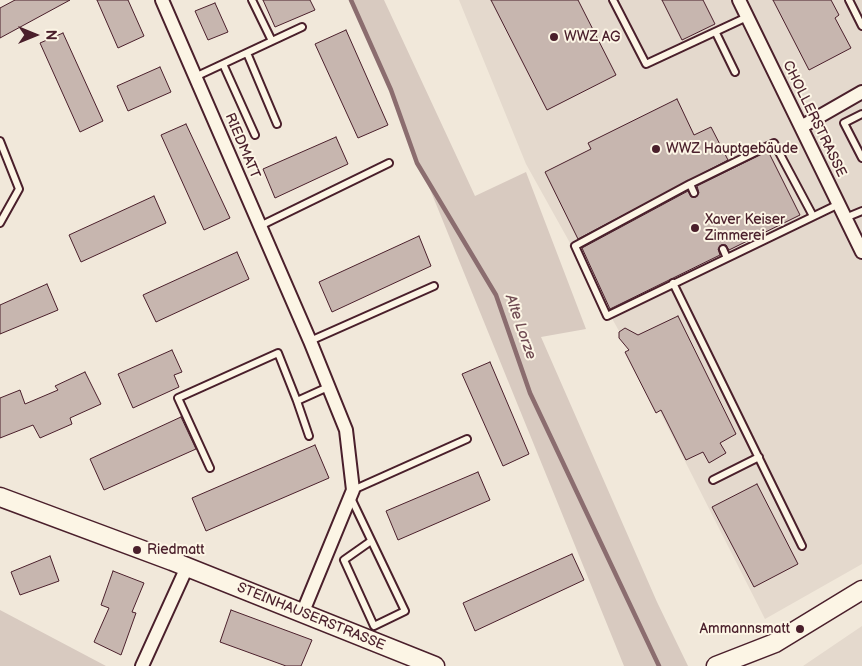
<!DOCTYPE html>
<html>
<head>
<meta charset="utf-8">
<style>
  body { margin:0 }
  #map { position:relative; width:862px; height:666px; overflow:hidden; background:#f1e8da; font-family:"Balsamiq Sans",sans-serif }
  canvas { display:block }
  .north { position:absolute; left:10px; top:10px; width:50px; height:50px; -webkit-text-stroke:4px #fcf5e5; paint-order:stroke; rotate:90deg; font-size:14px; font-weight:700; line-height:20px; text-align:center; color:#4a1f2b }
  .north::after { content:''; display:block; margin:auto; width:18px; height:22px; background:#4a1f2b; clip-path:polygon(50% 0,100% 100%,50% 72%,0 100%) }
</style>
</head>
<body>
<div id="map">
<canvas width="862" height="666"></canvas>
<div class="north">N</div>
</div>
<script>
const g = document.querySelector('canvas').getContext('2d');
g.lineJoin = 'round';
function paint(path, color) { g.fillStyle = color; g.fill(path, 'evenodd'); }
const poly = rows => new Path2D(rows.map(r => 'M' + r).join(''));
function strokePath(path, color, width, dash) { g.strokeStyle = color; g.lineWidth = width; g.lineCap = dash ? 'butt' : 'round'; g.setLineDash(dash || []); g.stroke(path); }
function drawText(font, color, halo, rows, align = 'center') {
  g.font = font + ' "Balsamiq Sans",sans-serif'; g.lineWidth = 4; g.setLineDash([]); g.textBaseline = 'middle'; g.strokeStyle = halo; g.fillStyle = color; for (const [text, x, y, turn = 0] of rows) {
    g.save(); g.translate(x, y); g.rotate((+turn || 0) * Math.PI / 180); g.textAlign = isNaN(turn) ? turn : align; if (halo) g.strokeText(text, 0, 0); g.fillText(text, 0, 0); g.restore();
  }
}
const built = poly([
  [459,0,862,0,862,564,765,619,619,331,526,164],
  [862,626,862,666,803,666]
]);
const green = poly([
  [353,0,384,0,475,196,526,172,586,329,541,337,657,602,688,666,624,666],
  [0,610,106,666,0,666]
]);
const stream = poly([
  [351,0,391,90,417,163,496,295,530,393,659,666]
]);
const building = poly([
  [15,0,70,0,0,38,0,8,15,0],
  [97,0,128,0,144,36,118,48,97,0],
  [263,0,310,0,315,10,275,27,263,0],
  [491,0,578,0,616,75,547,110,491,0],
  [662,0,703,0,715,24,682,40,662,0],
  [773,0,831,0,839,15,835,18,851,48,809,70,773,0],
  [215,3,228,32,208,40,195,11,215,3],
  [346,30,388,125,358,138,315,44,346,30],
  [63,33,103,121,80,132,40,43,63,33],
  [160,67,171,92,128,111,117,86,160,67],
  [677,99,694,135,711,127,728,160,578,239,545,172,591,149,588,143,677,99],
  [186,124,230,218,204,230,161,135,186,124],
  [336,137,348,164,275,198,263,169,336,137],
  [768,151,800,215,729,250,726,245,721,245,718,249,720,255,610,309,582,248,688,191,691,197,696,197,699,193,697,186,768,151],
  [154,196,166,223,81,262,69,235,154,196],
  [419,236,431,266,332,312,319,282,419,236],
  [237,252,249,279,156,322,143,295,237,252],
  [47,284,58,310,0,334,0,305,47,284],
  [678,316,736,434,720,443,726,453,709,463,703,452,686,460,661,410,656,413,625,352,629,350,619,338,619,332,625,328,638,335,678,316],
  [172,350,182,372,174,375,179,387,133,408,118,374,172,350],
  [490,362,529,454,503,466,462,374,490,362],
  [85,372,101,404,70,418,72,424,40,438,33,425,0,438,0,398,20,390,25,404,58,390,55,386,85,372],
  [181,417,196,449,104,490,90,459,181,417],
  [315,445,329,478,206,531,192,498,315,445],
  [478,472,490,500,398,540,386,511,478,472],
  [757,484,798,564,754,587,712,507,757,484],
  [572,554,584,580,475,631,463,603,572,554],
  [50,556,59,581,20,595,11,572,50,556],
  [113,571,144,583,132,612,136,613,121,655,94,642,109,608,101,605,113,571],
  [231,610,312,640,301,666,286,666,220,642,231,610]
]);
const lane = poly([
  [252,0,272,41],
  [613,0,646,64,747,17],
  [849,0,862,26],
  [716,33,735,72],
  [247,53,277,124],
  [223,64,255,135],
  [195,77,302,27],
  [862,114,844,123,862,158],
  [0,141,19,189,0,223],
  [690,184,694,193],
  [813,216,774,143,690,184,575,246,607,316,839,204],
  [845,218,862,211],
  [260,226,389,163],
  [723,249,727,258],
  [673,283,802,546],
  [310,341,434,286],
  [297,401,309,436],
  [210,468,178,398,278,353,297,401,328,387],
  [713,480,759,457],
  [353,490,467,439],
  [351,498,405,611,374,626,344,560,371,541]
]);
const street = poly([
  [162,0,310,341,346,430,353,490,302,614],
  [739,0,862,252],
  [801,127,862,92],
  [142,666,187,567]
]);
const secondary = poly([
  [0,497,172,561,435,666],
  [716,666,775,643,862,590]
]);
const markers = [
  [554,37,5,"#4a1f2b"],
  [656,149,5,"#4a1f2b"],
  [695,228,5,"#4a1f2b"],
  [137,550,5,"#4a1f2b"],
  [800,629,5,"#4a1f2b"]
];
const poiNames = [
  ["WWZ AG",564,37],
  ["WWZ Hauptgebäude",666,149],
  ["Xaver Keiser",705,220],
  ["Zimmerei",705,236],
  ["Riedmatt",147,550],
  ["Ammannsmatt",790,629,"right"]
];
const streetNames = [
  ["CHOLLERSTRASSE",814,119,64],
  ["RIEDMATT",242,146,67],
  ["STEINHAUSERSTRASSE",311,617,22]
];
const waterNames = [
  ["Alte Lorze",520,327,71]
];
paint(built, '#e4d9cd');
paint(green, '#d8cac0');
strokePath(stream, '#8b6d6f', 4.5);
paint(building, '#c7b6af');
strokePath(building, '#4a1f2b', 1);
strokePath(lane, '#4a1f2b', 10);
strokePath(street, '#4a1f2b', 16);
strokePath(secondary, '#4a1f2b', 21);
strokePath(lane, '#fcf5e5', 6);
strokePath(street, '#fcf5e5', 12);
strokePath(secondary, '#fcf5e5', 18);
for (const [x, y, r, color] of markers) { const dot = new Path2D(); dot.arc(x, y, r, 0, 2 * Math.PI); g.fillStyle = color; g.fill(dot); strokePath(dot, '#fcf5e5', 2); }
drawText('14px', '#4a1f2b', '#fcf5e5', poiNames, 'left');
drawText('14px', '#4a1f2b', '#fcf5e5', streetNames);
drawText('italic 15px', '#704c53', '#fcf5e5', waterNames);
</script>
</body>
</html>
